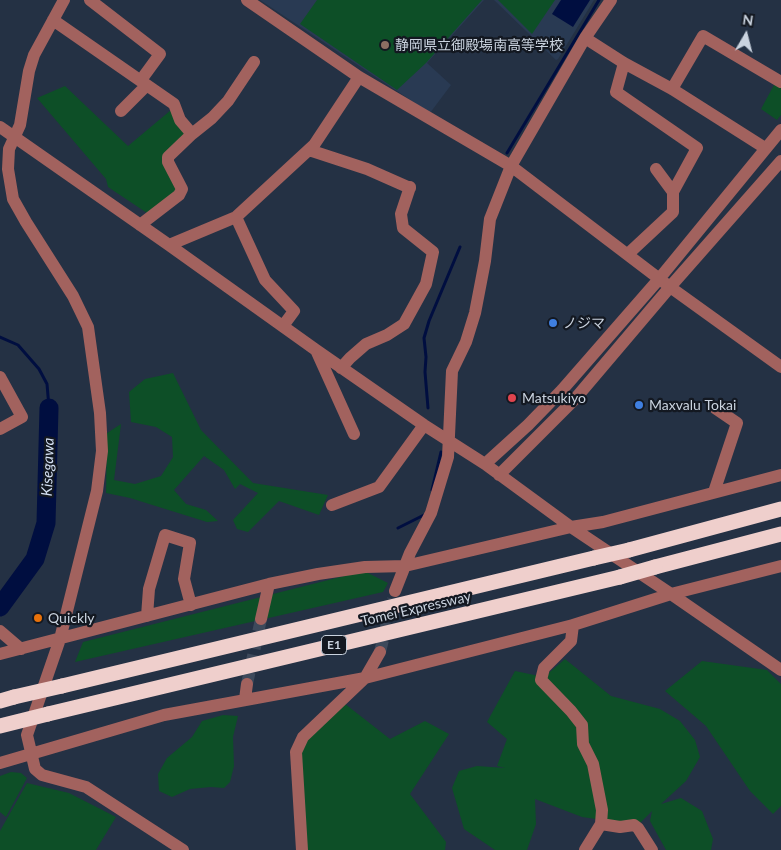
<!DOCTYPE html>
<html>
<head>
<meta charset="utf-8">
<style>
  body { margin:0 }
  #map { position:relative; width:781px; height:850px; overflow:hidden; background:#243144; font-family:Lato,sans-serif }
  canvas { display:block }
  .north { position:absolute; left:721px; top:10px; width:50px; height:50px; -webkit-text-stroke:4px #131821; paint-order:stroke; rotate:8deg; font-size:14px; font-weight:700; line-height:20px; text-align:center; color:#cad3df }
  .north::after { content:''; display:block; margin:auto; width:18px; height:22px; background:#cad3df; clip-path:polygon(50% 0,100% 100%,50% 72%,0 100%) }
</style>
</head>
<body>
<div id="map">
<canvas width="781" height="850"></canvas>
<div class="north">N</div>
</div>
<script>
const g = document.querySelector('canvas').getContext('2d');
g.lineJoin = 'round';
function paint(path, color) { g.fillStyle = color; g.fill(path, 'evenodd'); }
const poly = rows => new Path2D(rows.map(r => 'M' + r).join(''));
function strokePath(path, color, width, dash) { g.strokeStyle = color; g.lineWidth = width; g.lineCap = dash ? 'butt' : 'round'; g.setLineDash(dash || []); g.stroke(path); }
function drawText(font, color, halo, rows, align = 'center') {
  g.font = font + ' Lato,"Noto Sans JP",sans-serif'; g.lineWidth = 4.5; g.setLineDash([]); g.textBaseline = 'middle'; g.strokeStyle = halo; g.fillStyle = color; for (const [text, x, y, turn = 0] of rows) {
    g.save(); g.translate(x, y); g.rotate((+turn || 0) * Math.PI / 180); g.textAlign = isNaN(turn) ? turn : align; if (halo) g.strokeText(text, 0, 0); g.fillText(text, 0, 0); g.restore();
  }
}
const built = poly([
  [260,0,484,0,427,63,451,85,430,113],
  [494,0,594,0,558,59,556,60]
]);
const green = poly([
  [317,0,482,0,426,63,397,90,300,24],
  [498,0,555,0,532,34],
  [775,83,781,86,781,115,777,120,761,109],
  [65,86,128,146,171,110,185,136,168,162,180,189,147,213,108,187,106,179,37,98],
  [173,373,201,430,253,483,328,495,319,515,279,501,248,532,237,529,233,520,258,493,240,484,235,489,224,470,204,456,174,490,186,504,206,510,218,521,207,522,130,498,106,493,107,433,121,424,114,480,135,484,161,476,173,457,172,437,156,427,131,422,129,392,145,379],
  [364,571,388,583,383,592,75,662,83,642],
  [565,659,611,696,660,709,680,721,695,740,700,757,686,781,661,804,681,798,702,811,713,839,711,850,666,850,650,821,652,811,638,825,582,817,535,799,536,824,527,850,495,850,464,829,452,788,459,771,477,766,505,768,497,766,507,739,487,722,515,671,544,677],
  [702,661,767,670,781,684,781,806,773,814,750,791,706,726,665,691],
  [340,700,390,739,425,721,449,734,410,794,446,842,445,850,301,850,299,746],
  [223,715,238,716,233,737,234,766,230,782,224,788,211,787,190,789,172,797,159,791,158,774,167,758,192,737,202,721],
  [11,772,21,773,27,778,6,817,0,812,0,776],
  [27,783,69,793,116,817,96,850,0,850,0,831]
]);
const water = poly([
  [561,0,590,0,573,27,552,14]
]);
const stream = poly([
  [507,153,599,0],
  [0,337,18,345,39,369,47,384,49,408],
  [428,408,425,372,426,357,424,338,429,321,460,247],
  [432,490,441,452],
  [398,528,424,515]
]);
const river = poly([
  [0,607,35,559,46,523,49,408]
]);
const minorTunnel = poly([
  [380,652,393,599],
  [247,684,261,619]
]);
const minor = poly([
  [64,0,34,55,29,71,20,125,9,149,8,169,13,199,26,222,73,296,88,327,100,413,102,451,97,491,60,639,27,735,35,769,42,775,86,787,183,850],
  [90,0,160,54,141,80],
  [247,0,359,77,511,166,670,287,781,367],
  [53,20,174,104,180,120,192,134],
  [585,38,624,63,672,89,765,148],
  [624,63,616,92,697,148,673,192],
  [672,89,703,36,781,82],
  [121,111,147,85],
  [0,127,169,245,316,350,424,425,485,464,571,527,671,594,781,670],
  [309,150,367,169,410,188],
  [236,217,265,280,294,311,283,326],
  [140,225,179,195,182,189,168,162,168,157,192,134,212,118,228,101,254,62],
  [169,245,236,217,314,145,359,77],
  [628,254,673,212,673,192,656,169],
  [316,350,354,434],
  [341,368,350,358,366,344,387,335,404,324,426,284,433,252,403,228,401,214,410,187],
  [0,377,22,417,0,429],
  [485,464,528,425,562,390,659,279,781,130],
  [499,475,575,399,670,287,781,161],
  [714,492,737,423,715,408],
  [332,505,379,487,424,425],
  [395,591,410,553,431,513,448,457,452,371,466,342,475,313,485,261,490,219,511,166,585,38,611,0],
  [147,616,149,589,165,535,190,543,184,579,191,605],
  [261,619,269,584],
  [573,625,571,641,544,668,541,680,571,711,582,725,583,744,593,764,602,810,601,824,585,850],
  [0,631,21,649],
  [0,654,269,584,318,574,365,567,405,566,571,527,603,522,781,475],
  [245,699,247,684],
  [0,763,164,715,365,678,573,625,671,594,781,566],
  [601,824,620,827,634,825,638,828,652,850],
  [302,850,296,752,303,737,365,678,380,652]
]);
const highway = poly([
  [629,550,781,509],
  [655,567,781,534],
  [62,686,594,558],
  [0,701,14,697],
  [48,714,620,577]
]);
const highwayBridge = poly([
  [594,558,629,550],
  [620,577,655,567],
  [14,697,62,686],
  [0,726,48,714]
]);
const markers = [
  [385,45,5,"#8d6e63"],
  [553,323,5,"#3f7fe0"],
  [512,398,5,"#e0444e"],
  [639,405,5,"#3f7fe0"],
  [38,618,5,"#e8710a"]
];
const shields = [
  [334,645,25]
];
const shieldNames = [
  ["E1",334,645]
];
const poiNames = [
  ["静岡県立御殿場南高等学校",395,45],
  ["ノジマ",563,323],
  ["Matsukiyo",522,398],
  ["Maxvalu Tokai",649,405],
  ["Quickly",48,618]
];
const streetNames = [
  ["Tomei Expressway",416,609,-13]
];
const waterNames = [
  ["Kisegawa",48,467,-88]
];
paint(built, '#293a53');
paint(green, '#0d4f27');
paint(water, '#000e40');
strokePath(stream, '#000e40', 3);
strokePath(river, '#000e40', 19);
strokePath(minorTunnel, '#3d495b', 12, [12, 6]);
strokePath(minor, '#a2625e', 12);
strokePath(highway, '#efcfcc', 15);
strokePath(highwayBridge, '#efcfcc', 15);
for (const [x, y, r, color] of markers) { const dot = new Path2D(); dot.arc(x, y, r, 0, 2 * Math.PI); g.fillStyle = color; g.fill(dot); strokePath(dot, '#131821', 2); }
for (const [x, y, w] of shields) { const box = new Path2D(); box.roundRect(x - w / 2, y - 9.5, w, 19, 4); g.fillStyle = '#131821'; g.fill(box); strokePath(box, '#cad3df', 1); }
drawText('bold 12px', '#cad3df', null, shieldNames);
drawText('14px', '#cad3df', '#131821', poiNames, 'left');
drawText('14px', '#cad3df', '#131821', streetNames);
drawText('italic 15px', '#d3dff3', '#131821', waterNames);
</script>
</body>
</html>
